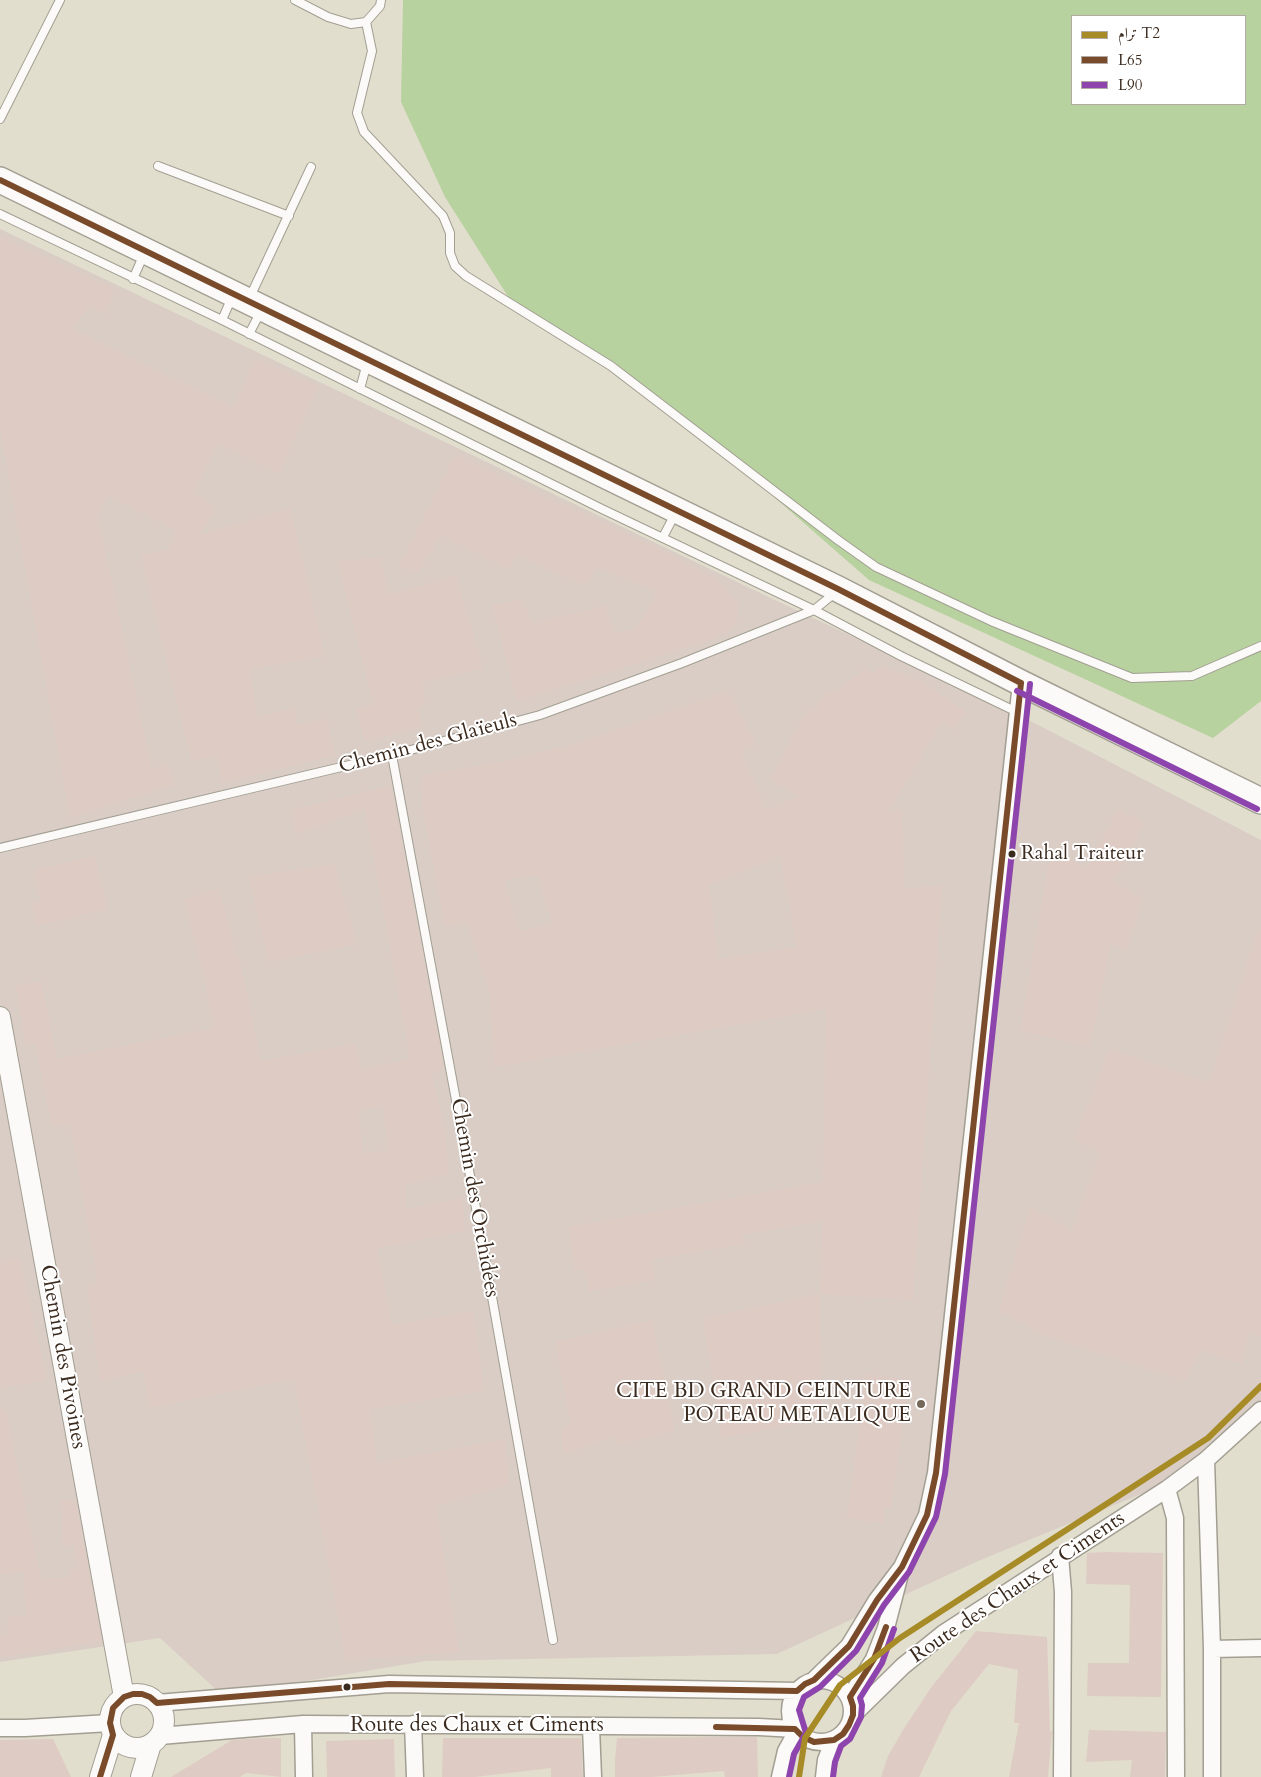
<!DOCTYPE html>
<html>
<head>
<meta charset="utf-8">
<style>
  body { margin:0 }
  #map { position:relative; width:1261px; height:1777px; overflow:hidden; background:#e2decd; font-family:Cardo,Amiri,serif }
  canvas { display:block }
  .legend { position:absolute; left:1071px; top:15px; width:175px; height:90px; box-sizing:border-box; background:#fff; border:1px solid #b1aaa5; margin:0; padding:6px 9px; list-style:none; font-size:15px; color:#3b2a1e }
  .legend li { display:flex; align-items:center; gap:10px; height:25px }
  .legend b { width:25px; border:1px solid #b1aaa5 }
</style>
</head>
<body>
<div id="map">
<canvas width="1261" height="1777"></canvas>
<ul class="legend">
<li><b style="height:6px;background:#a78b27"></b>ترام T2</li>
<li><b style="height:6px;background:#7a4b2a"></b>L65</li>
<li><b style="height:6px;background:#8e44ad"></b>L90</li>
</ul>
</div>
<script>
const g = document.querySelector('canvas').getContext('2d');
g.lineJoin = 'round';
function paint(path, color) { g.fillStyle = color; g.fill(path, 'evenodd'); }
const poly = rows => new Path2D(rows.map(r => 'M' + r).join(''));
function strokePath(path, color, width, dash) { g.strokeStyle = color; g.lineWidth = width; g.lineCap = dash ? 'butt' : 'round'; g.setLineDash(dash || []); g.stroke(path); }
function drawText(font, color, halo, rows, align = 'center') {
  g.font = font + ' Cardo,serif'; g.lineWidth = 4; g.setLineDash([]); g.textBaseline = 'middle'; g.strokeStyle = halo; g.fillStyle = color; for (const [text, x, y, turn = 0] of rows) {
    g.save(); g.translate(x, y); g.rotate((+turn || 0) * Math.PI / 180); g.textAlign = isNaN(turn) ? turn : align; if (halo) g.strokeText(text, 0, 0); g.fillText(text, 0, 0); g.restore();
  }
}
const industrial = poly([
  [0,229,777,601,1015,713,1261,840,1261,1413,1204,1468,978,1561,777,1654,426,1661,222,1695,160,1638,0,1662]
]);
const green = poly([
  [403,0,1261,0,1261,701,1213,738,869,580,661,398,509,298,445,197,401,102],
  [1072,16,1245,16,1245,104,1072,104]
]);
const building = poly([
  [0,237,114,289,106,314,89,306,72,329,234,408,255,359,318,386,279,473,217,443,194,492,216,508,200,535,290,508,325,656,250,669,257,717,295,707,296,725,327,719,336,755,221,783,218,756,191,761,141,555,169,549,175,530,108,495,98,517,152,771,167,762,175,784,70,818,0,428],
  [455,455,670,554,719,581,738,605,736,626,707,641,517,701,492,606,522,599,532,623,604,606,616,633,637,628,658,591,597,567,586,585,544,568,516,554,509,569,441,535,418,573,399,567],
  [380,558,389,595,456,575,483,668,422,682,425,704,419,707,421,727,365,741,356,710,373,705,338,561],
  [881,665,925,684,965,711,955,730,941,722,889,811,902,810,904,889,942,885,913,1300,820,1294,822,1221,740,1235,746,1244,652,1259,655,1280,589,1291,586,1270,574,1269,569,1227,823,1182,826,1009,494,1067,490,993,467,922,445,926,423,809,421,786,424,775,512,760,560,747,561,749,728,691,756,745,741,751,766,810,799,796,770,779,808,708,815,711,825,693,838,690,866,668,874,674],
  [780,856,797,947,718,959,709,885],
  [538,875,552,924,519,931,505,880],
  [391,785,444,1067,432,1074,446,1139,448,1174,406,1184,406,1209,462,1198,465,1231,377,1248,392,1325,473,1311,484,1391,370,1409,377,1463,505,1439,509,1484,436,1506,459,1652,346,1660,294,1379,149,1408,144,1371,100,1381,87,1286,98,1283,70,1123,52,1126,35,1043,26,1045,16,986,41,981,57,1059,214,1028,201,963,184,899,219,888,237,957,239,957,261,1061,354,1044,362,1069,410,1059,365,809,296,834,291,810],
  [383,1106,388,1150,363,1154,358,1110],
  [1118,809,1144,823,1113,882,1143,898,1126,951,1111,942,1090,1046,1020,1031,1051,849,1087,868],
  [95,856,107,909,37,926,32,904,41,902,34,870],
  [334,864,357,944,269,962,248,877],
  [1258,929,1261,929,1261,1336,1249,1331,1242,1364,1201,1350,1185,1381,1033,1331,1033,1329,999,1311,1030,1207,1072,1231,1100,1151,1074,1140,1110,1049,1209,1083],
  [19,1258,47,1380,0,1388,0,1262],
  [820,1294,821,1419,722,1438,703,1318],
  [652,1320,675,1431,617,1445,615,1436,563,1454,561,1430,571,1425,555,1342],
  [867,1374,909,1380,891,1507,885,1507,883,1523,847,1518],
  [0,1409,5,1409,41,1579,71,1577,70,1572,78,1568,73,1544,63,1546,62,1518,60,1499,76,1501,102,1641,0,1657,0,1636,7,1635,8,1616,26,1616,24,1571,0,1574],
  [1105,1552,1163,1553,1161,1697,1087,1696,1088,1663,1129,1663,1130,1585,1086,1584,1087,1553],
  [976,1631,1047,1637,1050,1732,1052,1731,1048,1777,1009,1777,1019,1723,1014,1723,1018,1670,989,1664,951,1711,919,1777,881,1777,888,1756,903,1730,930,1689],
  [1089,1730,1166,1732,1165,1777,1130,1777,1132,1760,1086,1762],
  [714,1737,757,1737,758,1777,725,1777,724,1771,652,1777,615,1777,615,1761,617,1738],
  [262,1738,281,1738,281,1777,246,1773,240,1777,171,1777,232,1740],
  [443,1738,581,1738,583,1777,551,1777,551,1768,475,1777,442,1777],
  [53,1739,71,1777,0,1777,0,1740],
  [394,1739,395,1777,327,1777,326,1741]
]);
const service = poly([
  [295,0,328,17,351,24,366,22,380,6,381,0],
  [366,22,372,51,357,113,364,132,443,216,450,233,450,253,455,266,466,276,611,366,838,540,876,567,991,621,1132,678,1192,676,1261,646],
  [0,119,60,0],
  [158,166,289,216],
  [0,214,222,320,602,509,814,610,901,656,1017,712],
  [133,279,144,254],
  [249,299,311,167],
  [222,320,232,297],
  [249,334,261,311],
  [360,389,367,363],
  [663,537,675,514],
  [392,755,481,1235,553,1640],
  [0,848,392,755,540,715,682,663,814,610,836,592]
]);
const minor = poly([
  [1206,1460,1212,1649,1212,1777],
  [1167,1489,1175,1518,1176,1777],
  [1060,1556,1063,1592,1062,1777],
  [1212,1649,1261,1648],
  '790 1711a31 31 0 1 1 62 0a31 31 0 1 1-62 0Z',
  [814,1680,849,1646,877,1600,902,1567,927,1515,936,1473,1021,683],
  [850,1697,874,1659,886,1628,900,1574],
  [157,1703,389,1684,797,1691],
  [853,1715,903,1666,944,1633,1167,1489,1206,1460,1261,1410],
  [303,1724,304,1777],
  [413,1724,415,1777],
  [591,1727,593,1777],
  [0,1728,25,1728,110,1723],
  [160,1736,303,1724,759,1727,795,1729],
  [780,1777,786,1751,797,1731],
  [824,1777,826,1760,834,1740]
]);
const tertiary = poly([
  [0,1017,124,1697],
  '110 1721a27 27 0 1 1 54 0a27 27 0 1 1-54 0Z',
  [100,1777,113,1735],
  [141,1777,151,1744]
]);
const primary = poly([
  [0,180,838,589,1021,683,1261,801]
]);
const bus1 = poly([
  [0,180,838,589,1021,683],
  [716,1727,795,1729,803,1737,814,1742,834,1740,843,1734,849,1725,853,1715,853,1706,850,1697,874,1659,886,1627],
  [100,1777,113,1735,110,1723,113,1708,124,1697,133,1694,142,1694,150,1697,157,1703,389,1684,797,1691,805,1684,814,1680,849,1646,877,1600,902,1567,927,1515,936,1473,1021,683]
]);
const bus2 = poly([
  [1017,691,1257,809],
  [789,1777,794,1754,806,1733,799,1710,804,1697,820,1687,856,1651,884,1605,909,1572,936,1517,945,1474,1030,684],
  [833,1777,835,1762,841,1746,850,1739,861,1717,862,1705,860,1698,882,1663,894,1629]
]);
const tram1 = poly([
  [799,1777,805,1738,840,1685,900,1638,1208,1438,1261,1386]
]);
const markers = [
  [1012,854,4.5,"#3b2a1e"],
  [921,1404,5,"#75695b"],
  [347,1687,4.5,"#3b2a1e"]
];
const busNames = [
  ["Rahal Traiteur",1021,854]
];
const streetNames = [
  ["Chemin des Glaïeuls",428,744,-15],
  ["Chemin des Orchidées",474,1198,80],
  ["Chemin des Pivoines",62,1357,80],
  ["Route des Chaux et Ciments",1018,1588,-34],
  ["Route des Chaux et Ciments",477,1726]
];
const poiNames = [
  ["CITE BD GRAND CEINTURE",911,1392],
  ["POTEAU METALIQUE",911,1416]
];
paint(industrial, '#d9cdc6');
paint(green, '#b7d29f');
paint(building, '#decbc3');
strokePath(service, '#a29e92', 10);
strokePath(minor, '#a29e92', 19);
strokePath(tertiary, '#a29e92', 22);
strokePath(primary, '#a29e92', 28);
strokePath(service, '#fbfaf8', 8);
strokePath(minor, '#fbfaf8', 16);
strokePath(tertiary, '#fbfaf8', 20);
strokePath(primary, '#fbfaf8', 25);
strokePath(bus1, '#7a4b2a', 6);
strokePath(bus2, '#8e44ad', 6);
strokePath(tram1, '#a78b27', 6);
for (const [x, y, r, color] of markers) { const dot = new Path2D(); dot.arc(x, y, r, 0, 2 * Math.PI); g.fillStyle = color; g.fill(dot); strokePath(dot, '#fff', 2); }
drawText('20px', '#3b2a1e', '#fff', busNames, 'left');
drawText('21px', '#3b2a1e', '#fff', streetNames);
drawText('21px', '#3b2a1e', '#fff', poiNames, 'right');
</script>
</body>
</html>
